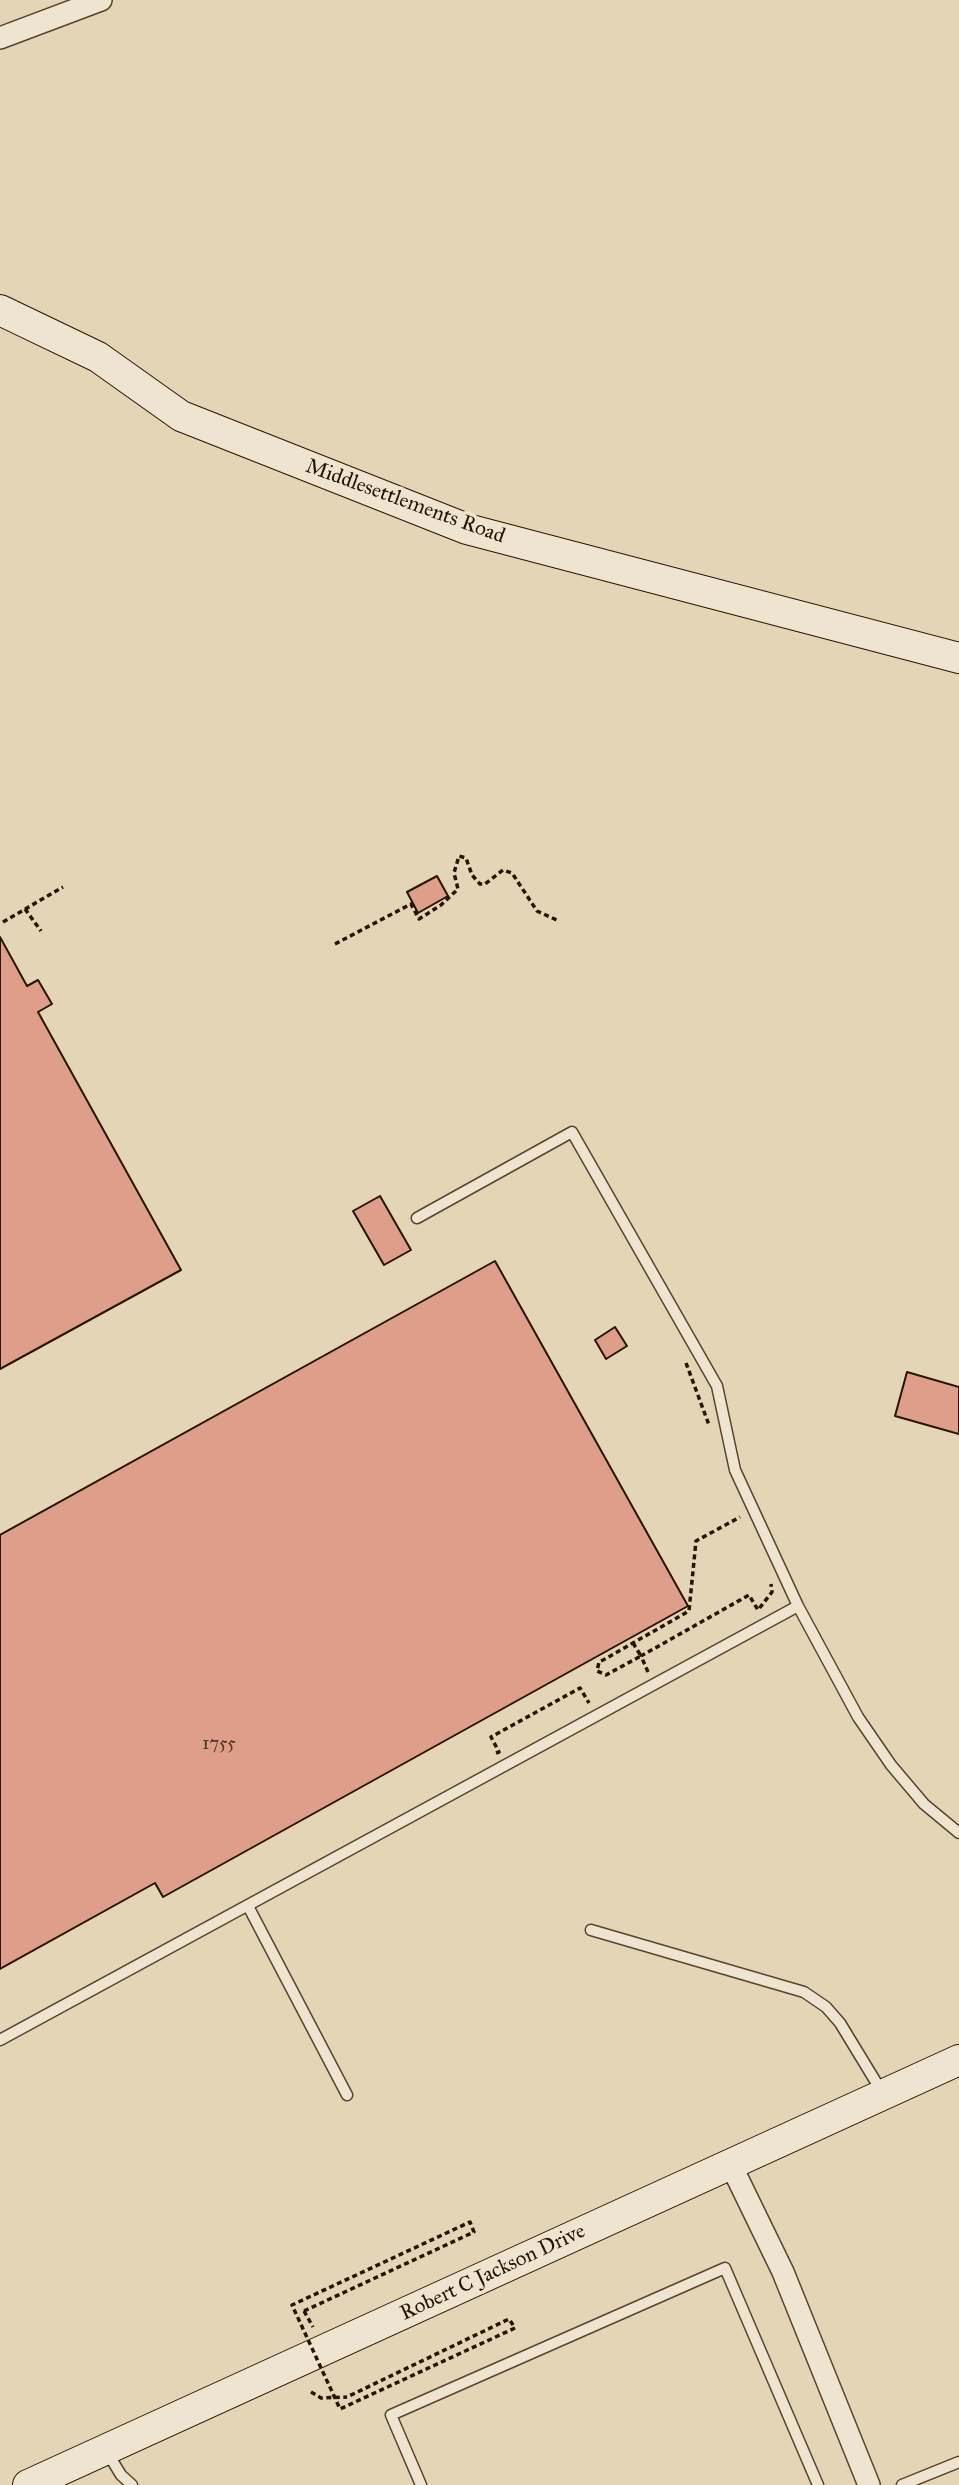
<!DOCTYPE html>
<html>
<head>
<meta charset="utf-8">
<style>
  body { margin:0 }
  canvas { display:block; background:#e5d5b7 }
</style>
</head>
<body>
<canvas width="959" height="2485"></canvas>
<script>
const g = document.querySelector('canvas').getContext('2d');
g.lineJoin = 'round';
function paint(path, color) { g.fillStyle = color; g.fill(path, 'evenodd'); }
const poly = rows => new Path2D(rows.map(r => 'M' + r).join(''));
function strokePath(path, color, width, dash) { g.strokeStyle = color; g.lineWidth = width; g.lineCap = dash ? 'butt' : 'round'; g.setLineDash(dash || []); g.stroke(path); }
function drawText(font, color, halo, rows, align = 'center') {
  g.font = font + ' "IM FELL Great Primer",serif'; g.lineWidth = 7; g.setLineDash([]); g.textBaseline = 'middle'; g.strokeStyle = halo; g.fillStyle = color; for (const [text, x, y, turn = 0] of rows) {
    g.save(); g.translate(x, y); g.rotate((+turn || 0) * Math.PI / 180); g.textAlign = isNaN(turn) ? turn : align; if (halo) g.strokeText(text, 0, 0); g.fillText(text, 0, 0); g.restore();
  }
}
const building = poly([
  [437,876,448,896,418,913,407,892,437,876],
  [0,937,27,986,38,980,52,1004,38,1012,181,1270,0,1369,0,937],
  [380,1196,411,1250,384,1265,353,1211,380,1196],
  [495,1261,688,1606,163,1897,155,1883,0,1969,0,1535,495,1261],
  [615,1327,627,1346,606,1359,595,1340,615,1327],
  [907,1372,959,1387,959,1434,895,1416,907,1372]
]);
const path = poly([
  [25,909,41,931],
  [3,922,63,887],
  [335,944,411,904,419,919,441,905,458,889,454,873,459,856,466,858,472,875,480,884,485,884,503,870,512,873,537,911,559,921],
  [686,1363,709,1425],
  [633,1643,641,1656,606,1675,597,1671,599,1662,605,1659,689,1611,696,1541,740,1517],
  [648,1672,641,1656,749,1595,758,1610,772,1592,771,1584],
  [496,1753,499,1752,491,1737,580,1688,589,1703],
  [304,2311,313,2327],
  [311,2392,321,2398,347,2397]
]);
const lane = poly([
  [417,1218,572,1132,717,1386,735,1470,798,1606,858,1717,891,1765,924,1804,959,1833],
  [248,1906,347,2095],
  [591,1930,804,1992,826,2007,840,2023,882,2092],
  [0,2040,798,1606],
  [107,2452,121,2475,132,2485],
  [421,2485,391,2415,725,2268,818,2485],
  [902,2485,959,2462]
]);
const street = poly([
  [0,38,101,0],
  [731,2165,783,2272,869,2485]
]);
const secondary = poly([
  [0,310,98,357,181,416,467,529,959,658],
  [28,2485,959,2060]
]);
const pathBridge = poly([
  [304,2311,474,2232,470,2222,292,2305,340,2409,515,2328,509,2319,347,2397]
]);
const numberNames = [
  ["1755",219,1745]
];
const streetNames = [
  ["Middlesettlements Road",405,502,20],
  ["Robert C Jackson Drive",493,2273,-25]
];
paint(building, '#de9e8a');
strokePath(building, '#281400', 2);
strokePath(lane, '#57442e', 13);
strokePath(street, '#57442e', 24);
strokePath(secondary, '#281400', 32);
strokePath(path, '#281400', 3.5, [5, 3.5]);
strokePath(lane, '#eee4d0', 10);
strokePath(street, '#eee4d0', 21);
strokePath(secondary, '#eee4d0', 30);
strokePath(pathBridge, '#281400', 3.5, [5, 3.5]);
drawText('18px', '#563622', null, numberNames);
drawText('21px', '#281400', '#eee4d0', streetNames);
</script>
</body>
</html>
